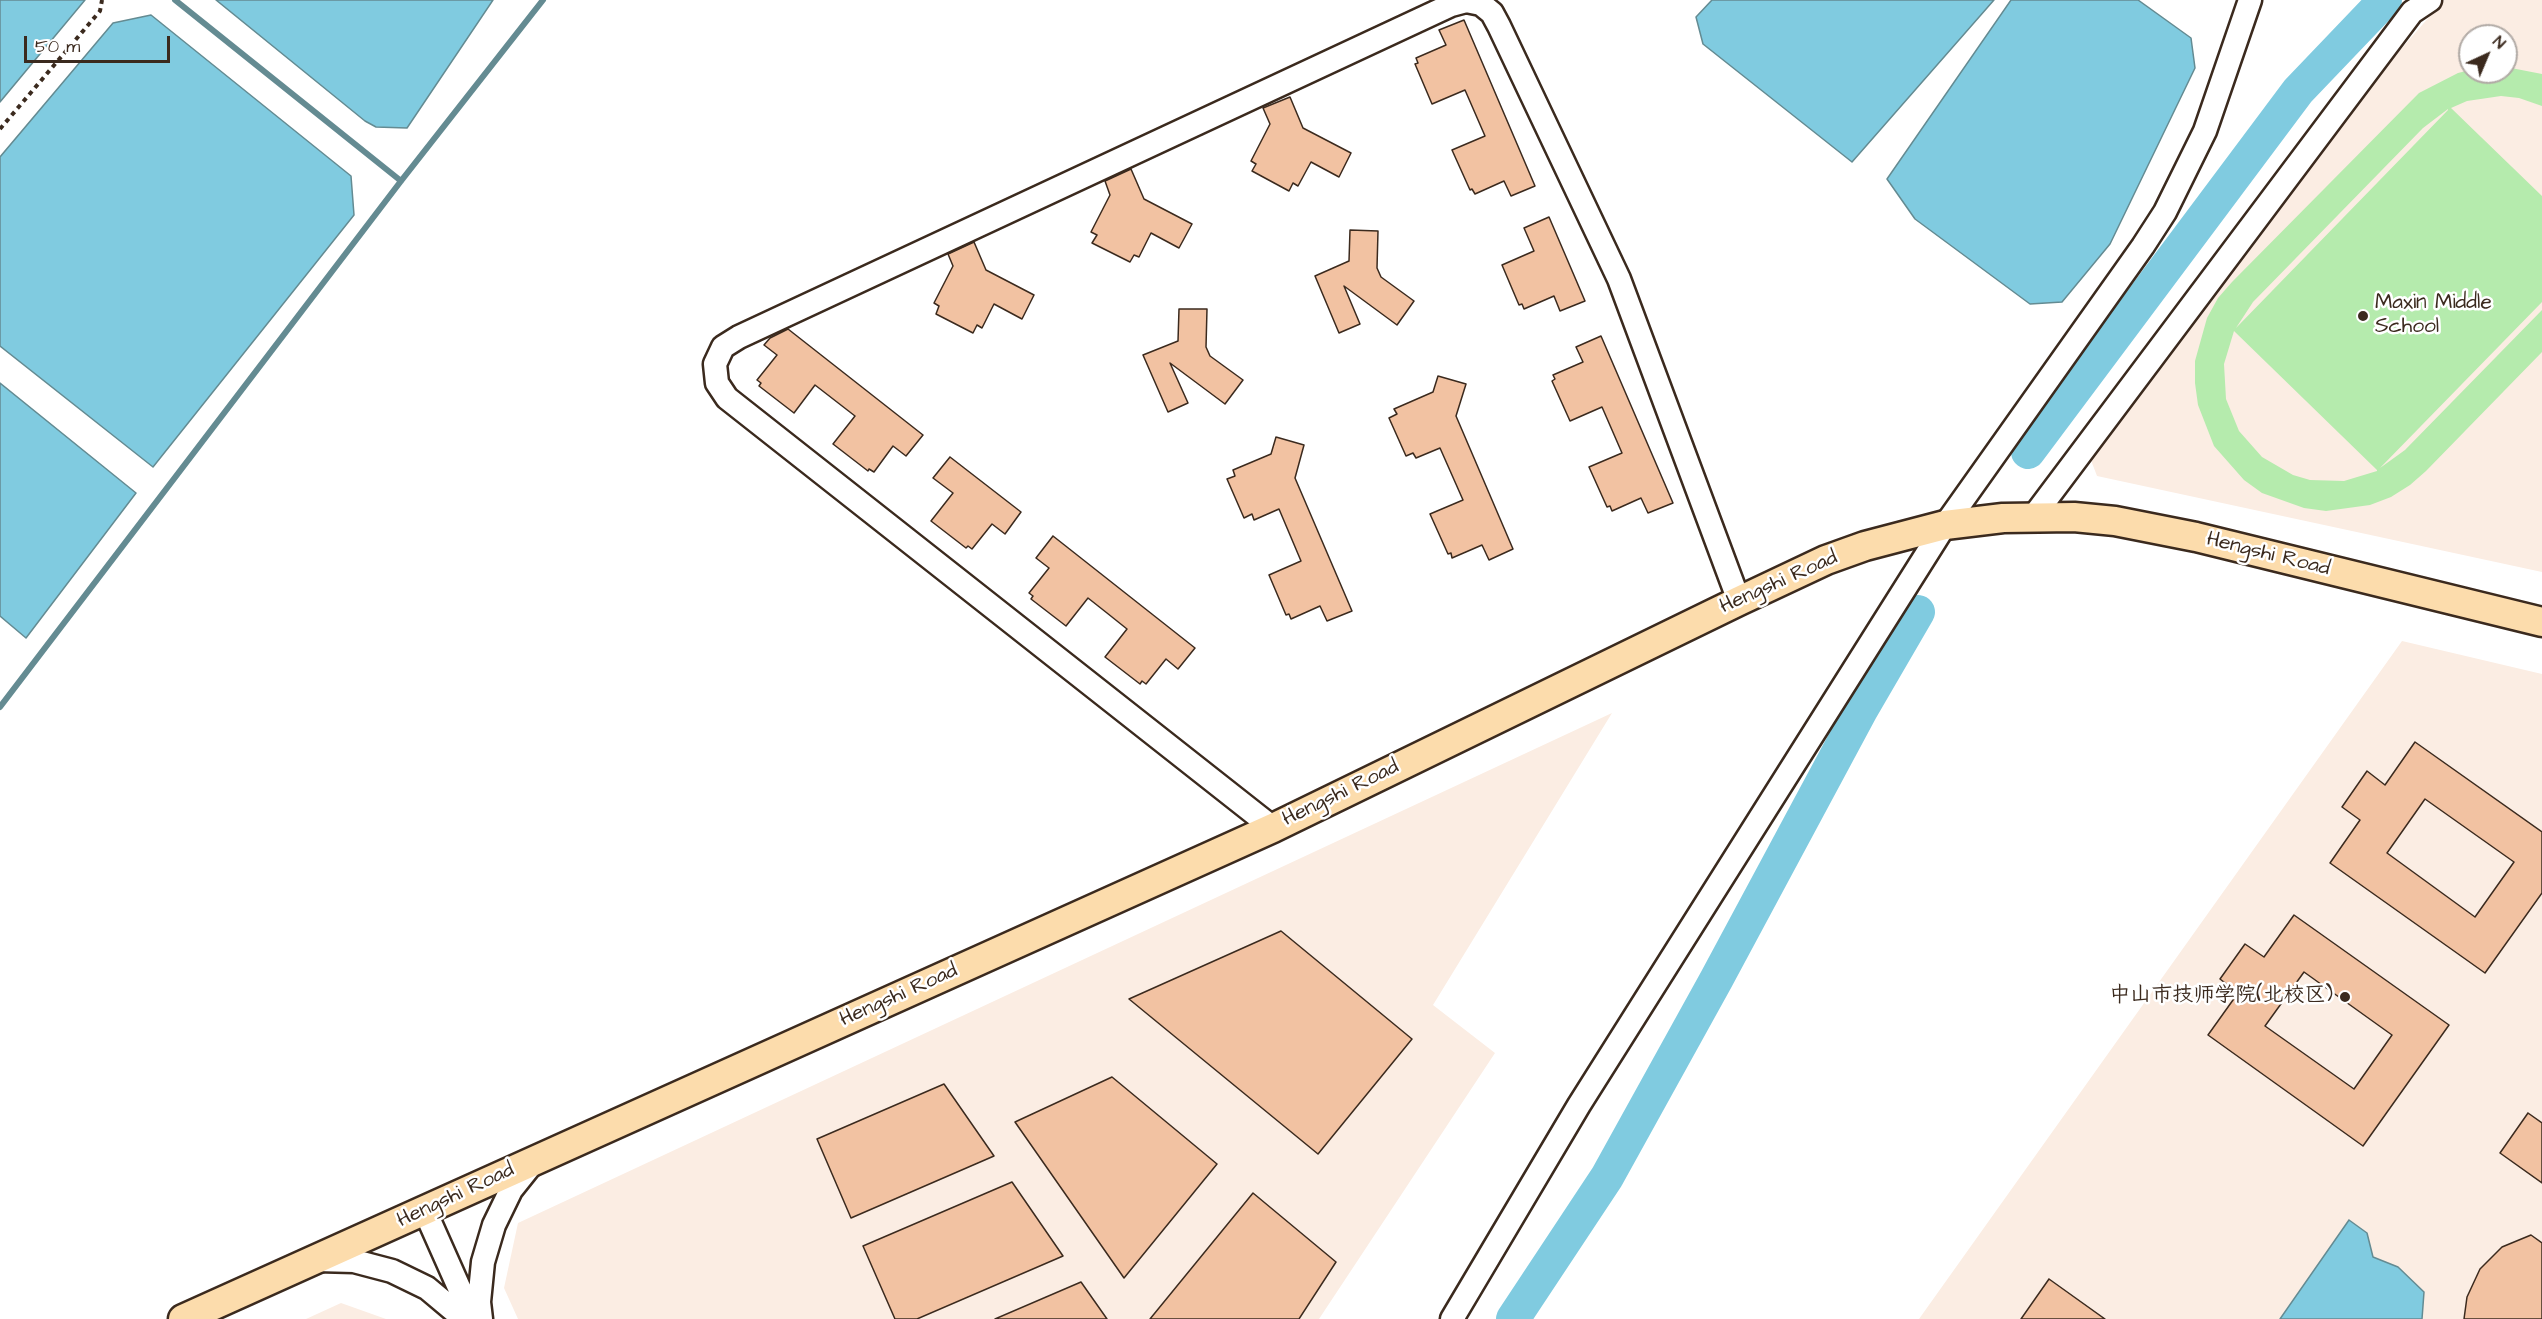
<!DOCTYPE html>
<html>
<head>
<meta charset="utf-8">
<style>
  body { margin:0 }
  #map { position:relative; width:2542px; height:1319px; overflow:hidden; background:#fff; font-family:"Architects Daughter",sans-serif }
  canvas { display:block }
  .north { position:absolute; left:2458px; top:24px; width:60px; height:60px; box-sizing:border-box; background:#fff; border:2px solid #b1aaa5; border-radius:50%; rotate:44deg; font-size:16px; font-weight:700; line-height:24px; text-align:center; color:#3b2a1e }
  .north::after { content:''; display:block; margin:auto; width:21px; height:27px; background:#3b2a1e; clip-path:polygon(50% 0,100% 100%,50% 72%,0 100%) }
  .scale { position:absolute; left:24px; top:36px; width:146px; height:27px; box-sizing:border-box; border:3px solid #3b2a1e; border-top:0; padding-left:8px; font-size:18px; line-height:21px; white-space:nowrap; color:#3b2a1e; -webkit-text-stroke:4px #fff; paint-order:stroke }
</style>
</head>
<body>
<div id="map">
<canvas width="2542" height="1319"></canvas>
<div class="north">N</div>
<div class="scale">50 m</div>
</div>
<script>
const g = document.querySelector('canvas').getContext('2d');
g.lineJoin = 'round';
function paint(path, color) { g.fillStyle = color; g.fill(path, 'evenodd'); }
const poly = rows => new Path2D(rows.map(r => 'M' + r).join(''));
function strokePath(path, color, width, dash) { g.strokeStyle = color; g.lineWidth = width; g.lineCap = dash ? 'butt' : 'round'; g.setLineDash(dash || []); g.stroke(path); }
function drawText(font, color, halo, rows, align = 'center') {
  g.font = font + ' "Architects Daughter","LXGW WenKai TC",sans-serif'; g.lineWidth = 5; g.setLineDash([]); g.textBaseline = 'middle'; g.strokeStyle = halo; g.fillStyle = color; for (const [text, x, y, turn = 0] of rows) {
    g.save(); g.translate(x, y); g.rotate((+turn || 0) * Math.PI / 180); g.textAlign = isNaN(turn) ? turn : align; if (halo) g.strokeText(text, 0, 0); g.fillText(text, 0, 0); g.restore();
  }
}
const built = poly([
  [2444,0,2542,0,2542,572,2097,476,2089,455,2239,234],
  [2470,36,2506,36,2506,72,2470,72],
  [2402,641,2542,674,2542,1319,1919,1319],
  [1612,713,1433,1005,1495,1053,1319,1319,518,1319,504,1288,518,1223],
  [341,1303,386,1319,306,1319]
]);
const green = poly([
  [2506,67,2542,74,2542,106,2519,98,2501,96,2467,101,2451,108,2542,196,2542,302,2380,468,2405,450,2542,310,2542,352,2426,471,2410,485,2391,497,2370,505,2326,511,2304,508,2262,493,2244,480,2214,446,2198,405,2195,383,2195,361,2207,318,2218,298,2232,282,2419,93,2458,73,2470,70,2506,72],
  [2448,109,2448,110,2236,328,2253,302,2423,128],
  [2234,331,2377,470,2377,471,2344,481,2310,480,2293,475,2262,457,2239,431,2226,399,2224,364]
]);
const water = poly([
  [0,0,85,0,0,102,0,0],
  [216,0,493,0,407,128,376,127,365,121,216,0],
  [1712,0,1994,0,1852,162,1703,44,1696,17,1712,0],
  [2011,0,2138,0,2191,38,2195,68,2110,244,2062,302,2030,304,1915,219,1887,179,2011,0],
  [151,15,351,176,354,215,153,467,0,346,0,157,113,23,151,15],
  [0,383,136,493,26,638,0,616,0,383],
  [2349,1220,2367,1233,2373,1257,2398,1267,2424,1292,2422,1319,2280,1319,2349,1220]
]);
const stream = poly([
  [175,0,401,181],
  [0,707,401,181,543,0]
]);
const river = poly([
  [2028,452,2298,91,2385,0],
  [1513,1319,1607,1177,1716,980,1861,710,1918,612]
]);
const building = poly([
  [1464,20,1535,186,1511,196,1504,181,1475,194,1472,189,1470,190,1452,150,1485,136,1465,90,1432,104,1415,64,1418,63,1416,58,1446,45,1439,30,1464,20],
  [1290,97,1303,128,1351,153,1339,177,1311,162,1298,186,1293,183,1289,191,1252,171,1256,164,1251,161,1270,124,1263,108,1290,97],
  [1131,169,1144,199,1192,224,1179,248,1151,233,1139,257,1134,255,1130,262,1092,243,1097,235,1091,232,1110,195,1105,181,1131,169],
  [1549,217,1585,301,1560,311,1554,296,1524,309,1522,304,1519,305,1502,265,1534,251,1524,228,1549,217],
  [1350,230,1378,231,1377,268,1381,277,1414,301,1397,325,1344,286,1360,324,1339,333,1315,276,1349,261,1350,230],
  [974,242,986,270,1034,295,1022,319,994,304,982,328,977,325,973,333,936,314,939,306,934,303,953,266,948,254,974,242],
  [1179,309,1207,309,1206,347,1210,356,1243,380,1225,404,1170,363,1188,403,1168,412,1143,355,1178,341,1179,309],
  [788,329,923,435,906,456,893,446,874,472,869,469,868,471,833,444,855,416,815,385,794,413,759,386,761,383,757,380,777,355,764,345,770,338,788,329],
  [1601,336,1673,503,1648,513,1641,498,1612,511,1610,506,1607,507,1589,467,1622,453,1602,407,1570,421,1552,381,1555,379,1553,375,1583,362,1576,347,1601,336],
  [1438,376,1466,384,1456,416,1513,549,1489,560,1482,545,1452,558,1451,553,1448,554,1430,514,1463,500,1440,448,1416,458,1413,453,1406,456,1389,418,1397,414,1394,409,1433,392,1438,376],
  [1276,437,1304,445,1295,478,1352,611,1327,621,1320,606,1291,619,1289,614,1286,615,1269,575,1301,561,1279,509,1254,520,1252,514,1244,518,1227,479,1235,476,1233,470,1271,454,1276,437],
  [950,457,1021,512,1005,534,992,524,972,549,968,546,966,548,931,521,953,493,933,478,950,457],
  [1053,536,1195,648,1178,669,1166,659,1146,684,1142,681,1140,684,1105,657,1127,629,1107,613,1088,598,1066,626,1031,599,1033,596,1029,593,1049,568,1036,558,1053,536],
  [2415,742,2542,832,2542,893,2485,973,2330,863,2360,820,2342,807,2367,771,2385,785,2415,742],
  [2425,799,2514,862,2475,917,2387,853,2425,799],
  [2294,915,2449,1025,2363,1146,2208,1035,2238,993,2220,979,2245,944,2264,957,2294,915],
  [2304,972,2392,1035,2354,1089,2265,1026,2304,972],
  [1281,931,1412,1039,1318,1154,1129,999,1281,931],
  [1112,1077,1217,1164,1124,1278,1015,1122,1112,1077],
  [944,1084,994,1156,851,1218,817,1139,944,1084],
  [2528,1113,2542,1123,2542,1183,2500,1153,2528,1113],
  [1012,1182,1063,1256,917,1319,895,1319,863,1246,1012,1182],
  [1253,1193,1336,1262,1299,1319,1150,1319,1253,1193],
  [2531,1235,2542,1243,2542,1319,2464,1319,2467,1297,2480,1269,2502,1247,2531,1235],
  [2049,1279,2105,1319,2021,1319,2049,1279],
  [1081,1282,1107,1319,995,1319,1081,1282]
]);
const path = poly([
  [0,129,100,11,102,0]
]);
const minor = poly([
  [2033,517,2412,12,2430,0],
  [1273,828,727,398,717,383,715,364,723,347,739,337,1451,5,1466,1,1481,4,1492,13,1499,26,1619,279,1739,601],
  [425,1211,473,1319],
  [317,1260,354,1261,392,1271,427,1288,464,1319],
  [481,1319,479,1302,483,1262,494,1225,511,1190,535,1160],
  [1452,1319,1579,1105,1945,525,2143,246,2165,212,2205,131,2250,0]
]);
const major = poly([
  [183,1319,1273,828,1739,601,1826,560,1865,546,1945,525,2003,518,2074,517,2115,521,2196,537,2542,622]
]);
const markers = [
  [2363,316,6,"#3b2a1e"],
  [2345,997,6,"#3b2a1e"]
];
const poiNames = [
  ["Maxin Middle",2375,304],
  ["School",2375,328],
  ["中山市技师学院(北校区)",2333,997,"right"]
];
const streetNames = [
  ["Hengshi Road",2268,555,14],
  ["Hengshi Road",1779,583,-24],
  ["Hengshi Road",1341,794,-26],
  ["Hengshi Road",899,996,-24],
  ["Hengshi Road",456,1196,-25]
];
paint(built, '#fbede3');
paint(green, '#b5ebad');
paint(water, '#80cbe0');
strokePath(water, '#648b92', 1.5);
strokePath(stream, '#648b92', 6);
strokePath(river, '#80cbe0', 34);
paint(building, '#f2c2a2');
strokePath(building, '#3b2a1e', 1.5);
strokePath(minor, '#3b2a1e', 27);
strokePath(major, '#3b2a1e', 33);
strokePath(path, '#3b2a1e', 4, [4.5, 4.5]);
strokePath(minor, '#fff', 22);
strokePath(major, '#fcdcac', 28);
for (const [x, y, r, color] of markers) { const dot = new Path2D(); dot.arc(x, y, r, 0, 2 * Math.PI); g.fillStyle = color; g.fill(dot); strokePath(dot, '#fff', 2); }
drawText('21px', '#3b2a1e', '#fff', poiNames, 'left');
drawText('21px', '#3b2a1e', '#fff', streetNames);
</script>
</body>
</html>
